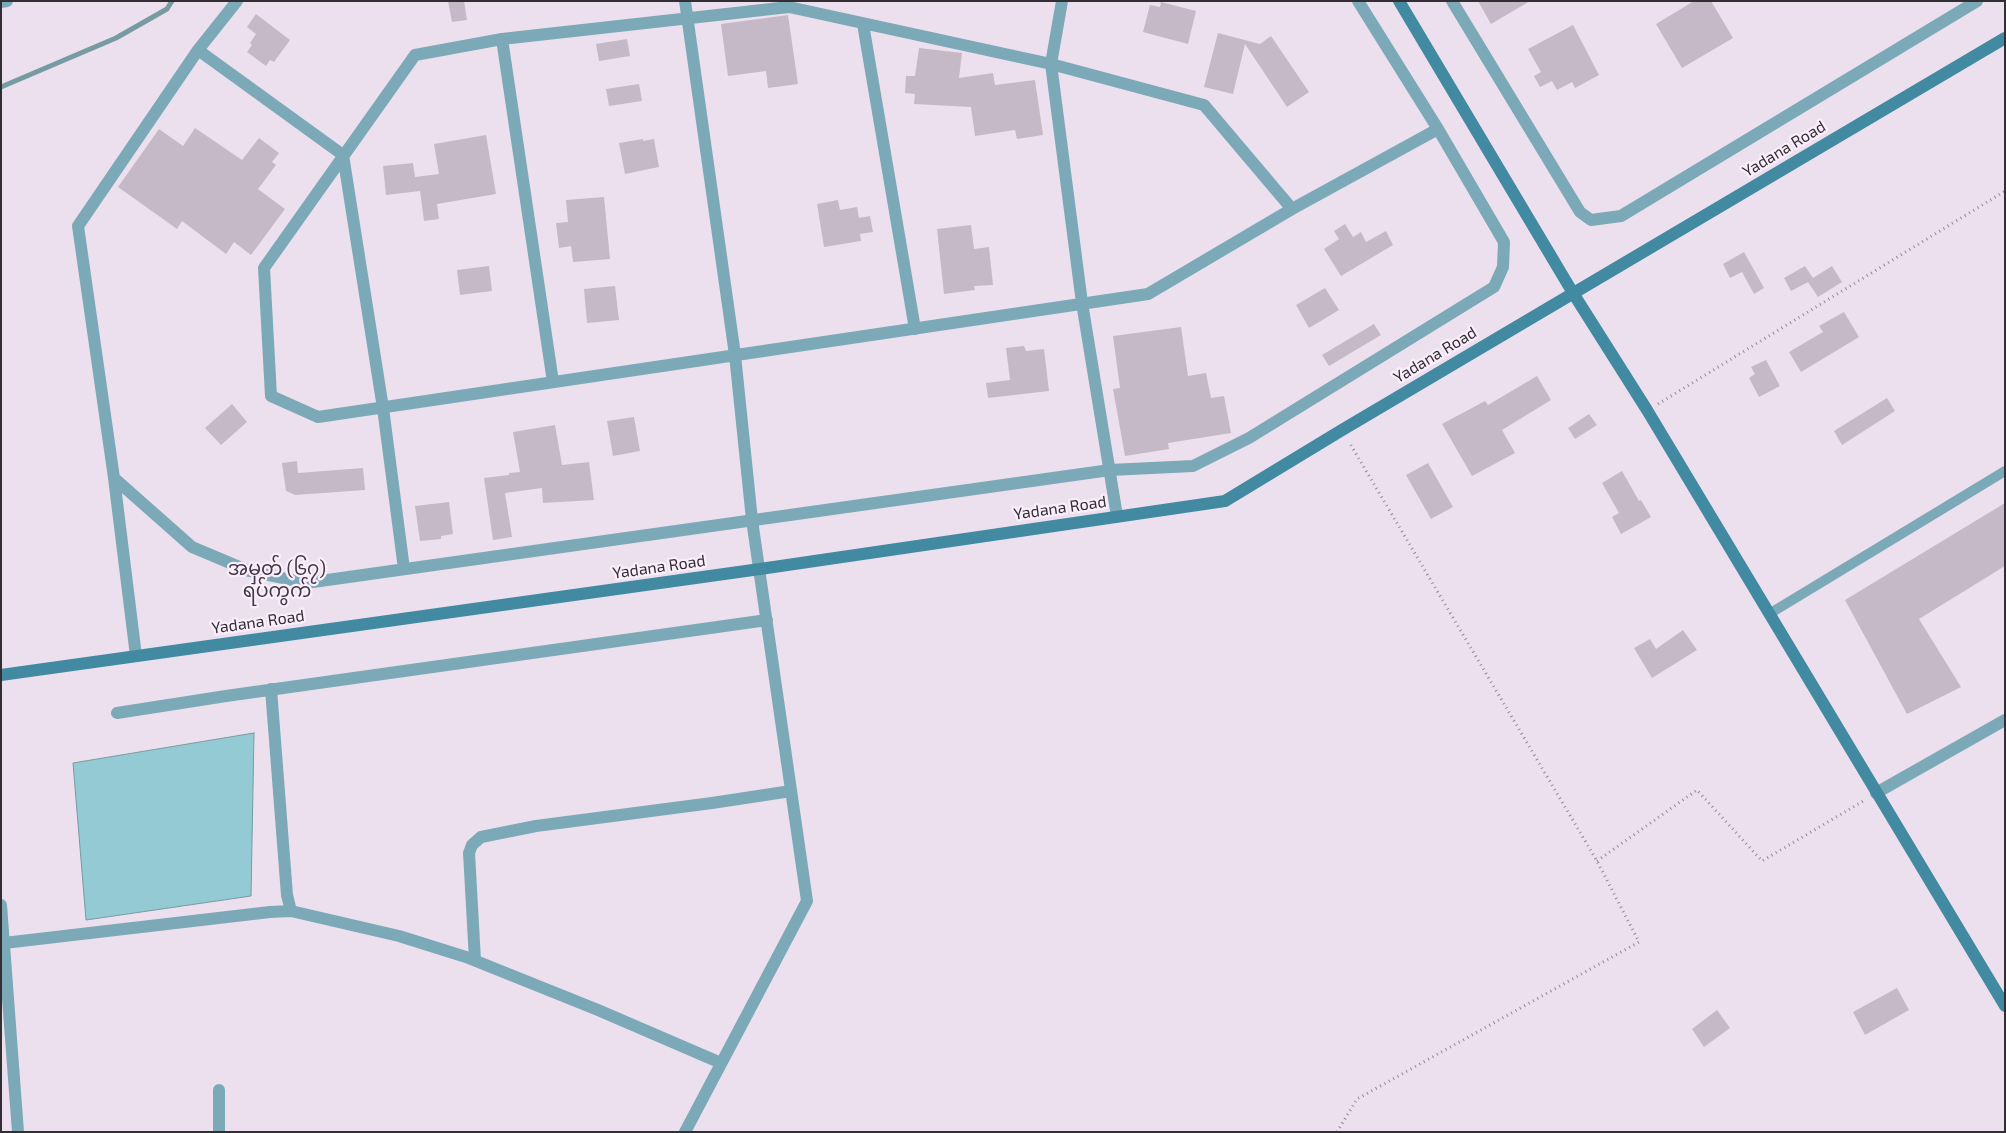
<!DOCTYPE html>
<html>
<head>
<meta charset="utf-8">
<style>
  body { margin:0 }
  #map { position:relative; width:2006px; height:1133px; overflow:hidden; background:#ede0ee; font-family:"Exo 2",sans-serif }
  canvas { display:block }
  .frame { position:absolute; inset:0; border:2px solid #332e34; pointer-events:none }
</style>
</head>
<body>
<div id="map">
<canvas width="2006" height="1133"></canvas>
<div class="frame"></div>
</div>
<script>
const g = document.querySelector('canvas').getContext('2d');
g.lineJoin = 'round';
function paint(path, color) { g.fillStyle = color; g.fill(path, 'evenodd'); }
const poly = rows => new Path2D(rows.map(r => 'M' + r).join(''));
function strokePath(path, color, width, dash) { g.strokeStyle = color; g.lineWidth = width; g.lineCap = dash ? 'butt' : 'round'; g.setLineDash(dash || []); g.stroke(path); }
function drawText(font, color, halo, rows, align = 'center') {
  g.font = font + ' "Exo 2","Noto Sans Myanmar",sans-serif'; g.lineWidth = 4.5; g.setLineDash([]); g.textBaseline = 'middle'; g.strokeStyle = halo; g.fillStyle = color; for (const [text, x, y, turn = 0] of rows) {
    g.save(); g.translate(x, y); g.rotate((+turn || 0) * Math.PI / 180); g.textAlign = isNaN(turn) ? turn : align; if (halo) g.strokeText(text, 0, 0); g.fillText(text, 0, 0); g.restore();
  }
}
const water = poly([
  [254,733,251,896,86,920,73,763,254,733]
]);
const stream = poly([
  [1,87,116,38,167,9,172,1]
]);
const building = poly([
  [448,1,464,1,467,20,452,22],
  [1478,1,1530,1,1491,24],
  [1694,1,1711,1,1733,38,1682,68,1656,24],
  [1161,2,1196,11,1188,44,1143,32,1150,5,1160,7],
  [256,14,290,40,274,62,270,60,266,66,247,52,252,45,250,43,256,34,247,27],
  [788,15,798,84,768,88,766,71,728,76,721,24],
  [1573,25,1599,75,1575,88,1572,82,1557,90,1552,81,1540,87,1534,76,1541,72,1528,49],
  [1218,33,1260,44,1271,36,1309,92,1287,107,1245,44,1233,94,1204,87],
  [627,39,630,56,599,61,596,44],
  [919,48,962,53,959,78,993,73,995,85,1035,80,1043,135,1017,139,1015,130,975,136,971,107,914,104,915,94,905,93,906,76,915,76],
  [639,84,642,101,609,106,606,89],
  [195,128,242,160,259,138,279,153,272,162,276,165,258,189,285,209,251,255,234,242,226,254,182,221,177,229,118,187,159,129,183,146],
  [486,135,496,194,437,204,439,219,424,221,420,191,386,195,383,166,413,163,415,177,439,174,434,144],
  [643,139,643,141,654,139,659,167,625,174,619,143],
  [604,197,610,259,573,262,571,246,559,248,556,223,568,222,566,200],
  [838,200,840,210,857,207,859,218,870,216,873,232,860,234,861,241,824,247,817,204],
  [1345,224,1353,237,1361,232,1366,242,1386,231,1393,245,1341,276,1324,249,1339,239,1334,231],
  [971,225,974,249,989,247,993,285,974,286,975,290,944,294,937,229],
  [1744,252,1764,288,1754,294,1742,272,1730,278,1723,264],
  [489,266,492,291,460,295,457,270],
  [1805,266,1813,278,1832,266,1842,282,1818,297,1808,282,1791,291,1784,278],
  [615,286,619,320,587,323,584,289],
  [1325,288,1339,310,1309,328,1296,305],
  [1844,312,1859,337,1801,372,1789,352,1823,332,1819,326],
  [1374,324,1381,335,1329,366,1322,355],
  [1181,327,1188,376,1206,373,1211,398,1224,396,1231,433,1168,443,1169,449,1125,456,1113,389,1120,388,1113,336],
  [1024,346,1026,351,1044,349,1049,391,988,398,986,383,1010,380,1006,348],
  [1766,360,1780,386,1759,397,1749,378,1755,374,1751,367],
  [1537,376,1551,400,1502,430,1515,453,1472,476,1442,424,1485,401,1488,405],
  [1887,398,1895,411,1842,445,1834,431],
  [232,404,247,422,221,445,205,428],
  [1589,414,1597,425,1575,439,1568,428],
  [634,417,640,451,613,456,607,421],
  [555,425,562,465,589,462,594,500,543,503,542,488,505,493,512,537,493,540,484,478,509,475,509,473,520,472,513,432],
  [297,461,298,473,363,468,365,490,295,495,286,491,282,463],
  [1428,463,1453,507,1431,519,1406,475],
  [1622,471,1639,501,1641,500,1651,517,1621,534,1612,517,1619,513,1602,483],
  [449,502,453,534,441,536,441,539,420,541,415,506],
  [2005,503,2005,566,1919,619,1961,687,1907,714,1845,600],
  [1683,630,1697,650,1652,678,1634,648,1650,639,1656,649],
  [1897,988,1909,1010,1865,1035,1853,1012],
  [1717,1010,1730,1028,1704,1047,1692,1029]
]);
const path = poly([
  [1658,404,2005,191],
  [1597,861,1697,790,1762,861,1865,800],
  [1337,1132,1357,1099,1639,942,1597,861,1349,442]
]);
const lane = poly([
  [1769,614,2005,471]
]);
const street = poly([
  [685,1,735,355,752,520,807,901,685,1132],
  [1062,1,1051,64,1082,303,1117,516],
  [1452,1,1580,212,1591,220,1621,216,1977,1],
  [1,2,7,1],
  [863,24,915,329],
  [502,39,553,382],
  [198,50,343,155,383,408,404,569],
  [1292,209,1204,105,1051,64,789,7,502,39,415,55,264,268,271,396,318,417,1148,294,1292,209,1438,129],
  [114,478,192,547,249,571,306,583,1110,470,1193,466,1249,438,1494,287,1503,267,1504,242,1438,129,1358,1],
  [136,656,114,478,78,226,198,50,237,1],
  [271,689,287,895,291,911,399,936,466,957,598,1010,721,1063],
  [117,713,226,696,767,620],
  [1876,793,2005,720],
  [1,905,18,1132],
  [4,943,270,912,291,911],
  [475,960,469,853,472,845,481,837,536,826,712,803,791,791],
  [219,1090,219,1132]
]);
const secondary = poly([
  [1399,1,1573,293,1647,410,2005,1006],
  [1,675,760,569,1225,501,1342,430,2005,38]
]);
const streetNames = [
  ["Yadana Road",1784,149,-31],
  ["Yadana Road",1435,355,-31],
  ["Yadana Road",1060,508,-8],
  ["Yadana Road",659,567,-8],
  ["Yadana Road",258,622,-8]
];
const quarterNames = [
  ["အမှတ် (၆၇)",277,569],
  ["ရပ်ကွက်",277,591]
];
paint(water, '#93cad3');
strokePath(water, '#769ba3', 1);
strokePath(stream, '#769ba3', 5);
paint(building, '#c5b9c7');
strokePath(path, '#928993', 3, [1, 4]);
strokePath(lane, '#7ca9b8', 10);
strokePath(street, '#7ca9b8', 12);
strokePath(secondary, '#418aa2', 12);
drawText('16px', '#332e34', '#faeefc', streetNames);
drawText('19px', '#423843', '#faeefc', quarterNames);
</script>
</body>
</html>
